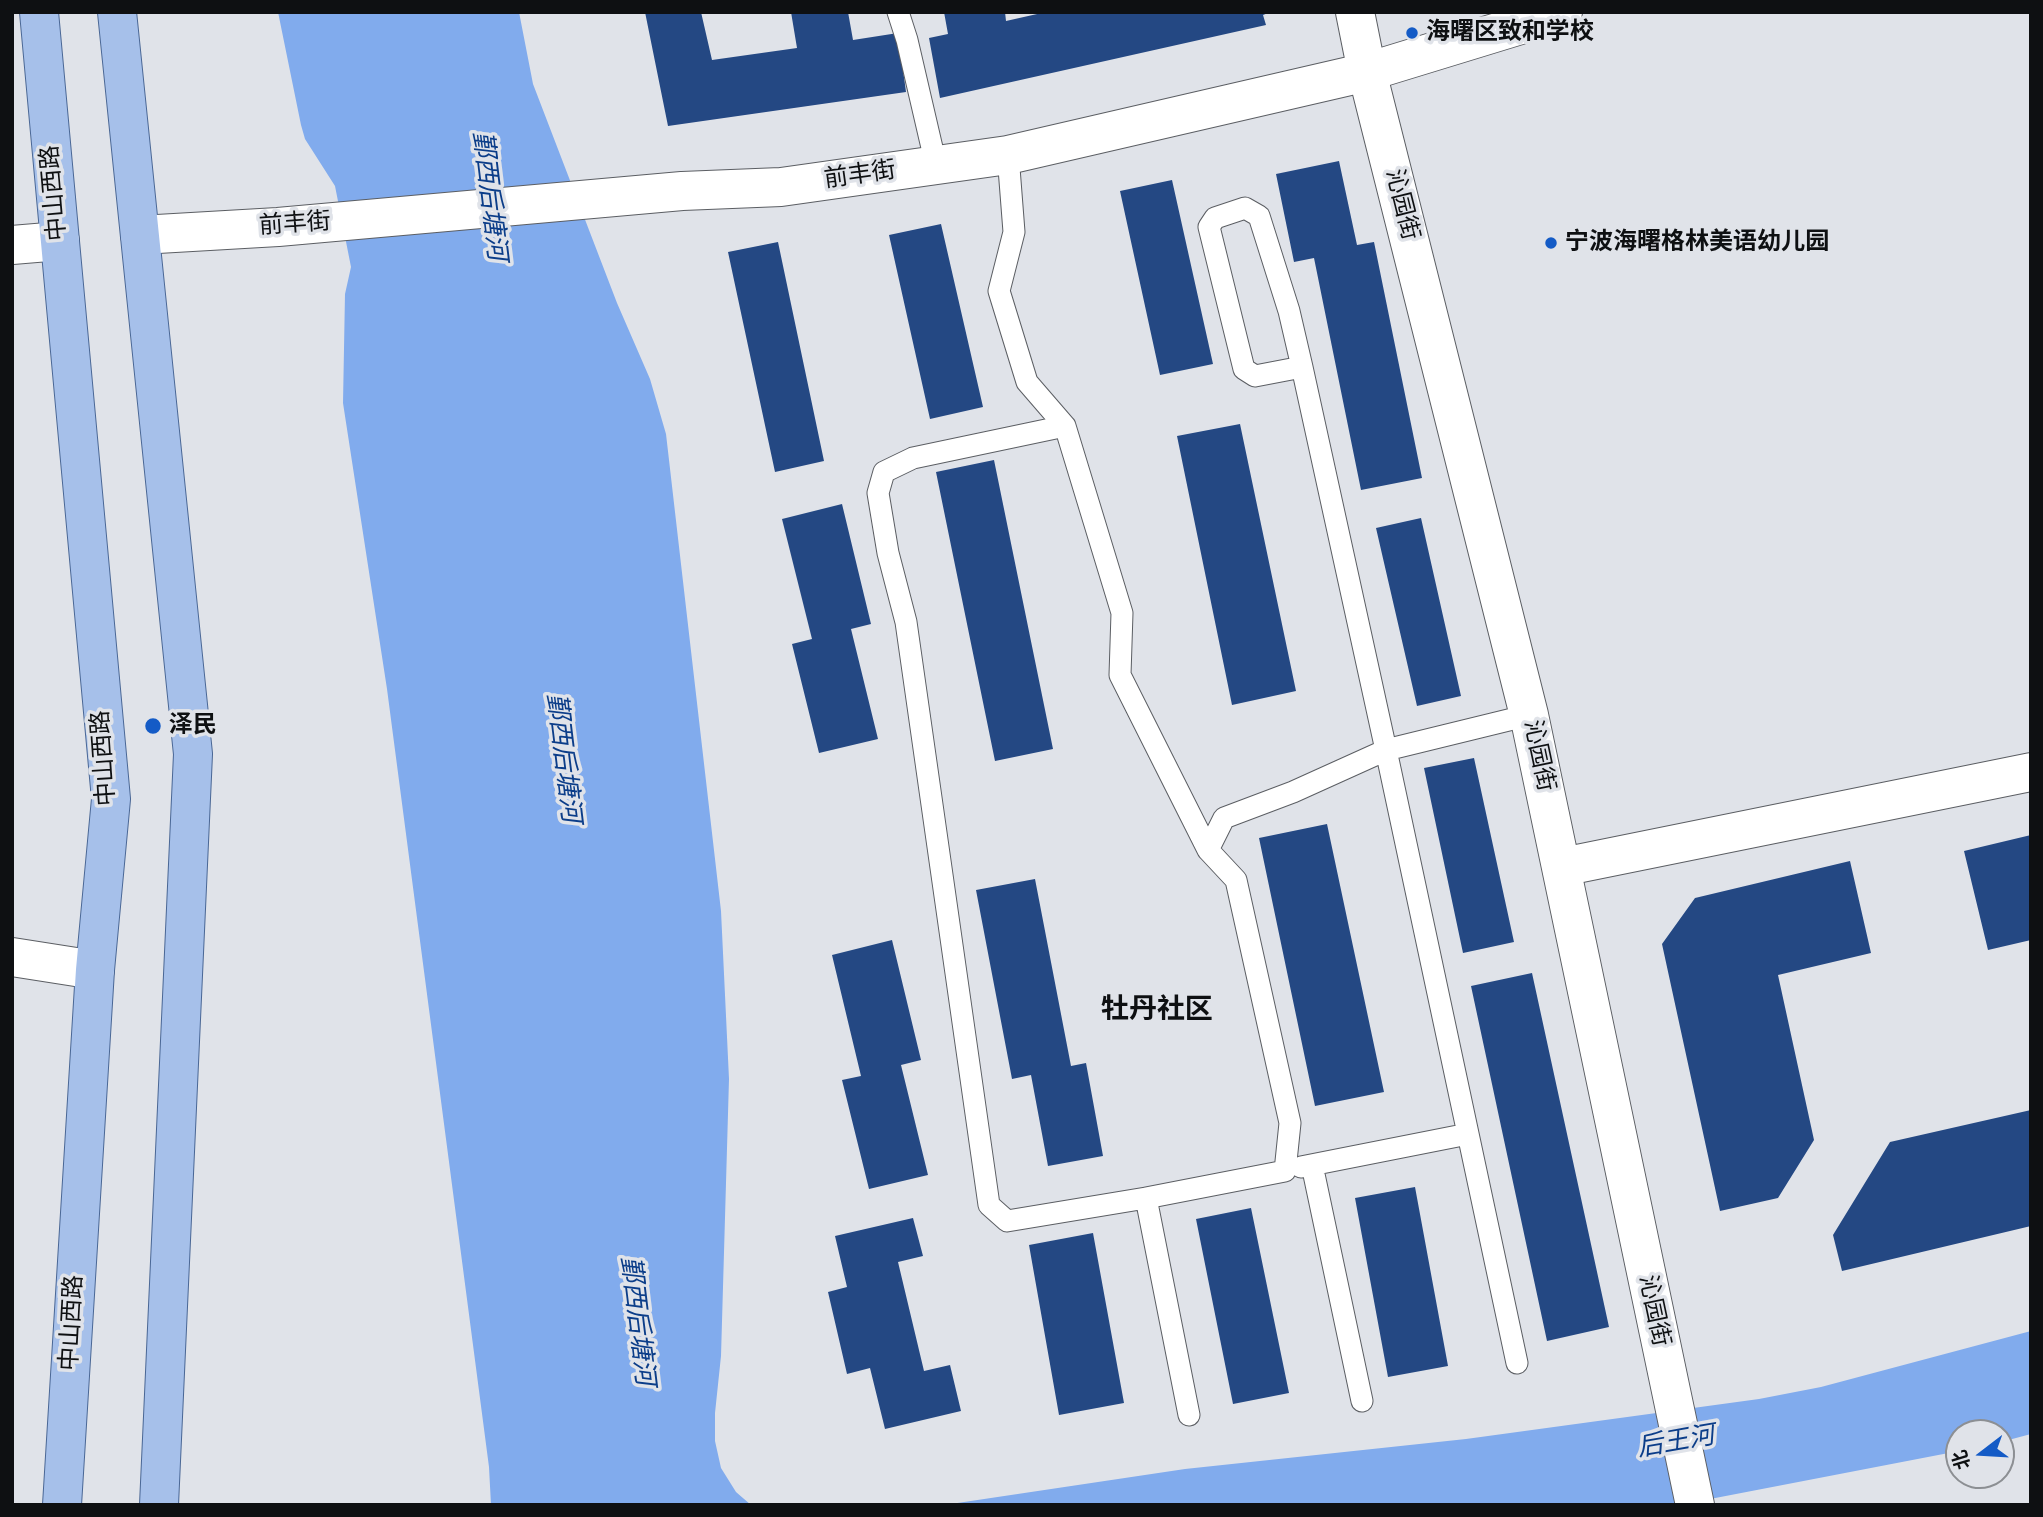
<!DOCTYPE html>
<html>
<head>
<meta charset="utf-8">
<style>
  body { margin:0 }
  #map { position:relative; width:2043px; height:1517px; overflow:hidden; background:#e0e3e9; font-family:Jost,"Noto Sans SC",sans-serif }
  canvas { display:block }
  .frame { position:absolute; inset:0; border:14px solid #0e1012; pointer-events:none }
  .north { position:absolute; left:1945px; top:1419px; width:70px; height:70px; box-sizing:border-box; background:#e0e3e9; border:2px solid #8c8f93; border-radius:50%; rotate:253deg; font-size:19px; font-weight:700; line-height:28px; text-align:center; color:#0e1012 }
  .north::after { content:''; display:block; margin:auto; width:24px; height:32px; background:#145bc6; clip-path:polygon(50% 0,100% 100%,50% 72%,0 100%) }
</style>
</head>
<body>
<div id="map">
<canvas width="2043" height="1517"></canvas>
<div class="frame"></div>
<div class="north">北</div>
</div>
<script>
const g = document.querySelector('canvas').getContext('2d');
g.lineJoin = 'round';
function paint(path, color) { g.fillStyle = color; g.fill(path, 'evenodd'); }
const poly = rows => new Path2D(rows.map(r => 'M' + r).join(''));
function strokePath(path, color, width, dash) { g.strokeStyle = color; g.lineWidth = width; g.lineCap = dash ? 'butt' : 'round'; g.setLineDash(dash || []); g.stroke(path); }
function drawText(font, color, halo, rows, align = 'center') {
  g.font = font + ' Jost,"Noto Sans SC",sans-serif'; g.lineWidth = 7; g.setLineDash([]); g.textBaseline = 'middle'; g.strokeStyle = halo; g.fillStyle = color; for (const [text, x, y, turn = 0] of rows) {
    g.save(); g.translate(x, y); g.rotate((+turn || 0) * Math.PI / 180); g.textAlign = isNaN(turn) ? turn : align; if (halo) g.strokeText(text, 0, 0); g.fillText(text, 0, 0); g.restore();
  }
}
const water = poly([
  [278,12,519,12,533,84,617,303,650,379,666,434,721,911,729,1079,721,1356,715,1413,715,1441,721,1468,736,1492,751,1505,491,1505,489,1467,387,689,343,403,345,294,351,267,335,186,305,139,301,125],
  [2031,1331,2031,1434,2001,1442,2001,1433,1959,1433,1959,1451,1679,1505,944,1505,1185,1469,1466,1439,1759,1399,1821,1387]
]);
const building = poly([
  [645,12,701,12,712,60,797,48,791,12,848,12,853,40,898,33,906,92,668,126],
  [944,12,1005,12,1006,21,1046,12,1268,13,1263,15,1266,25,940,98,929,38,948,34],
  [1339,161,1357,245,1374,242,1422,478,1361,490,1314,258,1294,262,1276,174],
  [1172,180,1213,364,1160,375,1120,191],
  [941,224,983,407,930,419,889,235],
  [778,242,824,461,775,472,728,252],
  [1240,424,1296,691,1232,705,1177,436],
  [994,460,1053,749,995,761,936,472],
  [842,504,871,624,851,629,878,739,819,753,792,644,812,639,782,519],
  [1421,518,1461,696,1417,706,1376,528],
  [1474,758,1514,942,1463,953,1424,768],
  [1327,824,1384,1092,1315,1106,1259,838],
  [2031,835,2031,940,1988,950,1964,851],
  [1850,861,1871,953,1778,975,1814,1140,1778,1198,1720,1211,1662,944,1695,898],
  [1035,879,1071,1066,1086,1063,1103,1156,1048,1166,1031,1075,1012,1079,976,890],
  [892,940,921,1060,901,1065,928,1175,869,1189,842,1080,861,1076,832,955],
  [1532,973,1609,1327,1547,1341,1471,986],
  [2031,1110,2031,1226,1842,1271,1833,1235,1890,1142],
  [1415,1187,1448,1366,1388,1377,1355,1198],
  [1251,1208,1289,1393,1233,1404,1196,1219],
  [913,1218,923,1256,898,1262,924,1371,950,1365,961,1411,885,1429,870,1368,847,1374,828,1292,847,1287,835,1236],
  [1093,1233,1124,1403,1059,1415,1029,1245]
]);
const service = poly([
  [898,12,907,40,936,165],
  [1008,155,1014,232,999,291,1027,382,1065,426,1122,613,1120,675,1208,850,1224,818,1293,792,1386,750,1529,715],
  [1302,367,1255,376,1244,369,1209,227,1215,218,1245,208,1259,216,1289,311,1302,367,1386,750,1517,1363],
  [1065,426,913,458,884,472,878,493,888,553,906,622,989,1205,1007,1221,1146,1198,1285,1171,1290,1123,1236,880,1208,850],
  [1312,1165,1362,1401],
  [1301,1167,1468,1134],
  [1146,1198,1189,1415]
]);
const minor = poly([
  [1355,12,1367,72,1529,715,1695,1505],
  [140,235,278,227,682,191,781,187,1008,155,1367,72,1563,12],
  [12,245,60,241],
  [1562,867,2031,772],
  [12,957,95,970]
]);
const primary = poly([
  [39,12,111,799,95,970,62,1505],
  [117,12,193,754,159,1505]
]);
const markers = [
  [1412,33,7,"#145bc6"],
  [1551,243,7,"#145bc6"],
  [153,726,9,"#145bc6"]
];
const poiNames = [
  ["海曙区致和学校",1426,33],
  ["宁波海曙格林美语幼儿园",1565,243],
  ["泽民",169,726]
];
const streetNames = [
  ["前丰街",860,176,-8],
  ["中山西路",55,193,-95],
  ["沁园街",1401,205,76],
  ["前丰街",295,225,-4],
  ["沁园街",1538,756,78],
  ["中山西路",105,758,-94],
  ["沁园街",1653,1311,78],
  ["中山西路",73,1323,-87]
];
const waterNames = [
  ["鄞西后塘河",488,196,83],
  ["鄞西后塘河",562,758,83],
  ["鄞西后塘河",636,1321,83],
  ["后王河",1676,1443,-10]
];
const quarterNames = [
  ["牡丹社区",1157,1011]
];
paint(water, '#81abed');
paint(building, '#244883');
strokePath(service, '#5b5e63', 23);
strokePath(minor, '#5b5e63', 40);
strokePath(primary, '#4a6795', 40);
strokePath(service, '#fff', 21);
strokePath(minor, '#fff', 38);
strokePath(primary, '#a6c0ea', 38);
for (const [x, y, r, color] of markers) { const dot = new Path2D(); dot.arc(x, y, r, 0, 2 * Math.PI); g.fillStyle = color; g.fill(dot); strokePath(dot, '#e0e3e9', 2.5); }
drawText('bold 24px', '#0e1012', '#e0e3e9', poiNames, 'left');
drawText('24px', '#0e1012', '#e0e3e9', streetNames);
drawText('italic 26px', '#0b3d89', '#e0e3e9', waterNames);
drawText('bold 28px', '#0e1012', '#e0e3e9', quarterNames);
</script>
</body>
</html>
